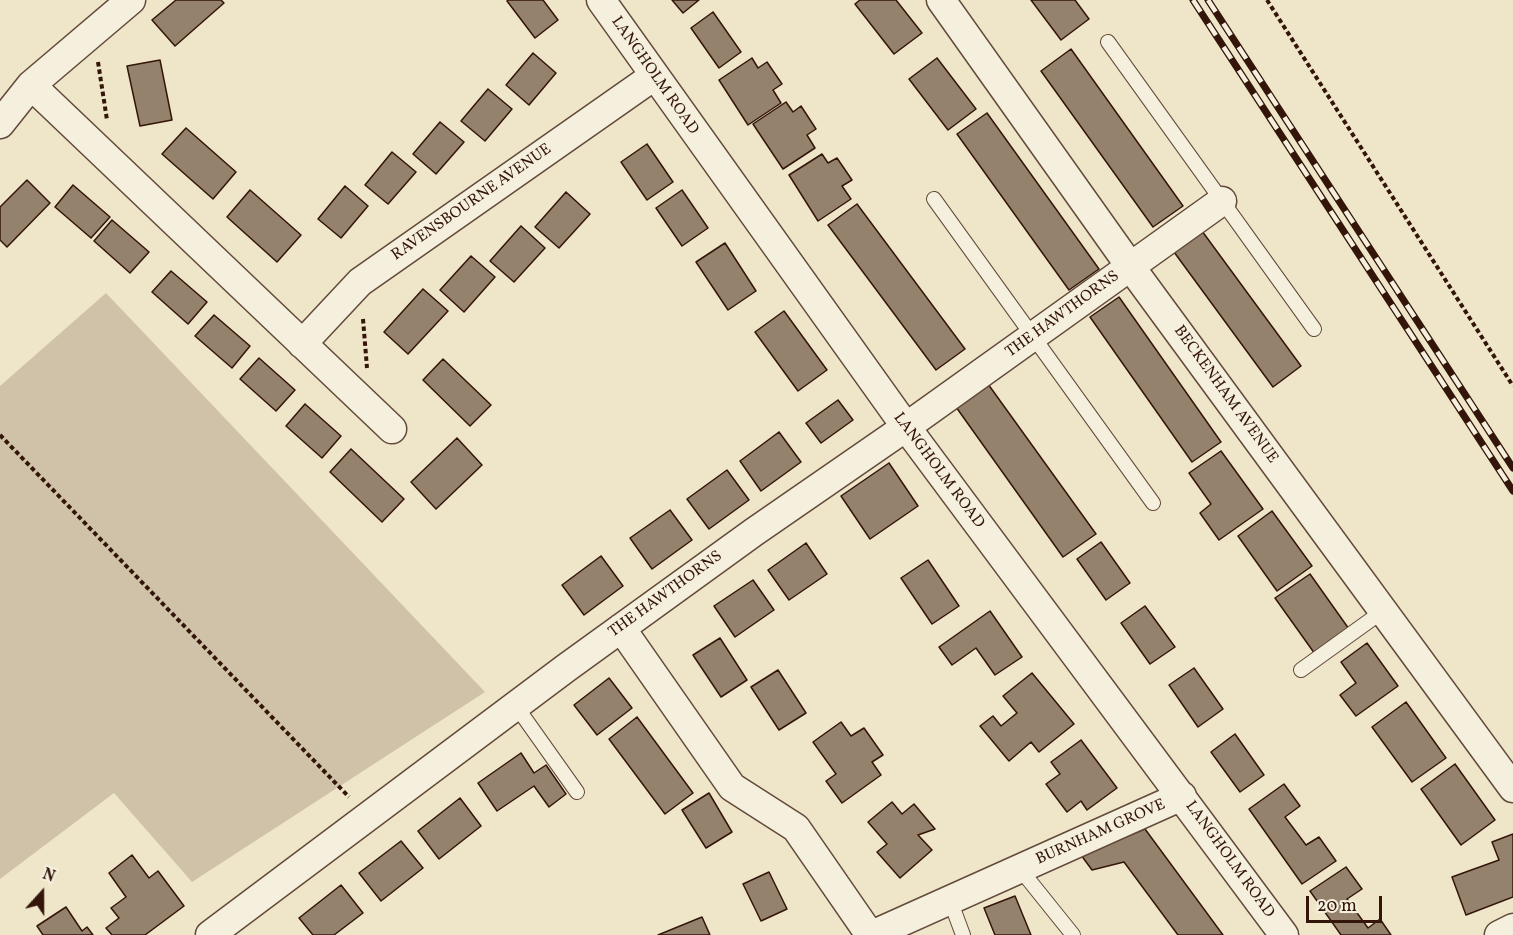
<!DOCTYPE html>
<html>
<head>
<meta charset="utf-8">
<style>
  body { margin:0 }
  #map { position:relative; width:1513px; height:935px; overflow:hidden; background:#efe6ca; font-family:Vollkorn,serif }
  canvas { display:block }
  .north { position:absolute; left:12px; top:863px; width:60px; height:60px; -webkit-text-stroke:4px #f5efdd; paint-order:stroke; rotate:21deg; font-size:16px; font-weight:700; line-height:24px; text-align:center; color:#331509 }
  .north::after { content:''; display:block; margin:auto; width:21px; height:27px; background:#331509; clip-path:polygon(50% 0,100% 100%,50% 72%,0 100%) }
  .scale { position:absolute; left:1306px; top:896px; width:76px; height:27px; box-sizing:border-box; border:3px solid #331509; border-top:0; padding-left:8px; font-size:18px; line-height:21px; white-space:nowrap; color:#331509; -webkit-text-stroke:4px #f5efdd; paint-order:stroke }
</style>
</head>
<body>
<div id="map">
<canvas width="1513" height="935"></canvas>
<div class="north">N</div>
<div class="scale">20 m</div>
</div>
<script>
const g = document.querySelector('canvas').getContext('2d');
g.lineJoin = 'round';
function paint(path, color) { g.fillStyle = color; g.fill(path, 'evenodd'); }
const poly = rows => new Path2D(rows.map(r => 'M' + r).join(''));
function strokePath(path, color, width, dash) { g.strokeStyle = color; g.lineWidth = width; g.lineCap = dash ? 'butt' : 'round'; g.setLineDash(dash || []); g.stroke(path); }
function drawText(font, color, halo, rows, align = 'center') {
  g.font = font + ' Vollkorn,serif'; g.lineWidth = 6; g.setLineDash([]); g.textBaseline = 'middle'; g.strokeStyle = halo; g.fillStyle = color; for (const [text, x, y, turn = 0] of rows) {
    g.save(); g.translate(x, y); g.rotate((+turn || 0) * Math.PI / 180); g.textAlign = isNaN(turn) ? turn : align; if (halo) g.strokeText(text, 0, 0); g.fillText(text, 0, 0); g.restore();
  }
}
const green = poly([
  [106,293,485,692,192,882,114,793,0,879,0,386]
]);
const building = poly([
  [176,0,221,0,224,3,175,46,152,20,176,0],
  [508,0,543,0,558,20,535,38,507,1,508,0],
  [672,0,699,0,683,13,672,0],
  [860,0,896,0,922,33,894,54,855,4,860,0],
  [1031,0,1075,0,1089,19,1061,40,1031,0],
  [713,12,741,52,719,68,691,28,713,12],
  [1071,49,1183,206,1153,227,1041,71,1071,49],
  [533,53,556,73,529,105,506,85,533,53],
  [752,58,758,68,767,62,782,84,773,90,781,103,748,125,719,80,752,58],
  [937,58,976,109,948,130,909,79,937,58],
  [160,60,172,120,140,126,127,66,160,60],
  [488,89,512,109,485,141,461,121,488,89],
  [786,102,793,112,801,106,816,129,807,135,815,148,783,169,753,124,786,102],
  [987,113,1099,269,1069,290,957,134,987,113],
  [440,122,464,142,436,174,413,154,440,122],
  [186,128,236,172,213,199,162,154,186,128],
  [647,144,673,182,647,200,621,162,647,144],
  [392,152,416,172,388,204,365,185,392,152],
  [822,154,828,163,837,158,852,180,842,186,851,199,818,221,789,175,822,154],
  [27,180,50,203,7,247,0,240,0,207,27,180],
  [73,185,110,217,91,238,55,207,73,185],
  [345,186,368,206,341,238,318,219,345,186],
  [250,190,301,235,277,262,227,217,250,190],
  [682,190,708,228,682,246,656,208,682,190],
  [566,192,590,214,559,248,535,227,566,192],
  [857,204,965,349,936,370,828,225,857,204],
  [112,220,149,252,130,273,94,241,112,220],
  [521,226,545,248,514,282,490,261,521,226],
  [1202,231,1301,366,1273,387,1174,252,1202,231],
  [725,243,756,291,728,310,696,262,725,243],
  [471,256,495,277,464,312,440,290,471,256],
  [171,271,207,302,188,324,152,292,171,271],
  [423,289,448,311,408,354,384,332,423,289],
  [1119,297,1221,442,1192,462,1090,317,1119,297],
  [784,311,827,370,798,391,755,332,784,311],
  [214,315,250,346,232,368,195,336,214,315],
  [259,358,295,390,276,411,240,379,259,358],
  [443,359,491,405,470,426,423,380,443,359],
  [988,384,1096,534,1063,557,956,407,988,384],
  [838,400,853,420,821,443,806,423,838,400],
  [305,404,341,436,322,458,286,426,305,404],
  [779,432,801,462,761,491,740,461,779,432],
  [457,438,482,465,436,509,411,482,457,438],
  [351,449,404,499,382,522,330,472,351,449],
  [1221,451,1263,509,1219,540,1200,513,1211,504,1189,473,1221,451],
  [889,463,918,506,870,539,841,496,889,463],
  [727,470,749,500,709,529,687,499,727,470],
  [670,510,692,540,652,569,630,538,670,510],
  [1272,511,1312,566,1277,591,1238,536,1272,511],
  [1101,542,1130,583,1106,600,1077,559,1101,542],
  [806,543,827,574,789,600,768,570,806,543],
  [601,556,623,586,584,615,562,585,601,556],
  [928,560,959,606,932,624,901,578,928,560],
  [1310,574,1349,629,1315,654,1275,598,1310,574],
  [753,580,774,610,735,637,714,606,753,580],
  [1145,606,1175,647,1150,664,1121,623,1145,606],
  [990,611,1022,657,995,675,976,648,952,665,939,647,990,611],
  [720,638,747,680,721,697,693,655,720,638],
  [1367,643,1398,686,1356,716,1340,695,1356,683,1341,662,1367,643],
  [1194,668,1223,709,1198,727,1169,685,1194,668],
  [778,670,806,713,779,730,751,687,778,670],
  [1032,673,1074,724,1039,752,1031,742,1009,761,980,726,993,716,1001,726,1017,713,1003,696,1032,673],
  [609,678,632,708,597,735,574,705,609,678],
  [1406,702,1446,758,1412,782,1372,727,1406,702],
  [637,717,693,793,665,814,609,739,637,717],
  [841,722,851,736,864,728,883,755,872,762,881,775,842,803,826,781,836,774,813,742,841,722],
  [1235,734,1264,775,1240,792,1211,752,1235,734],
  [1081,740,1117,788,1087,810,1081,801,1067,812,1046,784,1060,774,1051,762,1081,740],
  [521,753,534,773,546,765,566,794,549,807,534,786,497,811,478,783,521,753],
  [1455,764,1495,820,1461,845,1421,789,1455,764],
  [1284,784,1300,806,1285,817,1306,845,1319,837,1336,861,1302,884,1249,809,1284,784],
  [709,793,732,832,706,848,682,810,709,793],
  [460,798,481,826,439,859,418,831,460,798],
  [892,802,902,814,914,804,935,829,918,835,932,850,900,878,877,852,887,844,868,822,892,802],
  [1145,829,1223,935,1178,935,1124,862,1092,870,1081,855,1145,829],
  [1513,834,1513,897,1466,915,1452,877,1499,860,1492,842,1513,834],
  [401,841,423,868,381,901,359,873,401,841],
  [132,855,149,878,158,871,184,906,145,935,112,935,106,928,119,918,111,908,126,897,109,873,132,855],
  [1346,867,1362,889,1347,899,1368,928,1380,919,1391,935,1341,935,1310,891,1346,867],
  [769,872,787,909,761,921,743,884,769,872],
  [341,885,363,913,334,935,313,935,299,918,341,885],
  [1015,896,1031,935,995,935,984,908,1015,896],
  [66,907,82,931,87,927,93,935,43,935,37,926,66,907],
  [702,917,710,935,658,935,702,917]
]);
const path = poly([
  [1267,0,1513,386],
  [98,62,107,120],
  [363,319,367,368],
  [0,435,349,797]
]);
const lane = poly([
  [1108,42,1314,329],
  [934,199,1153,503],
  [1301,670,1383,611],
  [516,706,577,792],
  [1020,869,1073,935],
  [950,900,963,935]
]);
const street = poly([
  [601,0,906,427,1284,935],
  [941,0,1130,266,1513,788],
  [31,85,392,429],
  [0,124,31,85,131,0],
  [302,344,360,282,654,76],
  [621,628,732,787,796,828,870,935],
  [210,935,566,668,754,532,906,427,1222,201],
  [872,935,1182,796],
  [1499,935,1513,928]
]);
const rail = poly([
  [1193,0,1513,491],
  [1208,0,1513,468]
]);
const streetNames = [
  ["LANGHOLM ROAD",654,76,55],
  ["RAVENSBOURNE AVENUE",472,203,-35],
  ["THE HAWTHORNS",1063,315,-36],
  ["BECKENHAM AVENUE",1225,395,54],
  ["LANGHOLM ROAD",938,471,53],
  ["THE HAWTHORNS",666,595,-36],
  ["BURNHAM GROVE",1101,833,-24],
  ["LANGHOLM ROAD",1229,860,54]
];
paint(green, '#cfc2a9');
paint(building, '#95826d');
strokePath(building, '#331509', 1.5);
strokePath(lane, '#624939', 16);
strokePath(street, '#624939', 31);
strokePath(path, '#331509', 4, [4.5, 3]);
strokePath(lane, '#f5efdd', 14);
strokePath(street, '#f5efdd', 28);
strokePath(rail, '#331509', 7);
strokePath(rail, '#f5efdd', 4.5, [14]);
drawText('16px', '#331509', '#f5efdd', streetNames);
</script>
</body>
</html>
